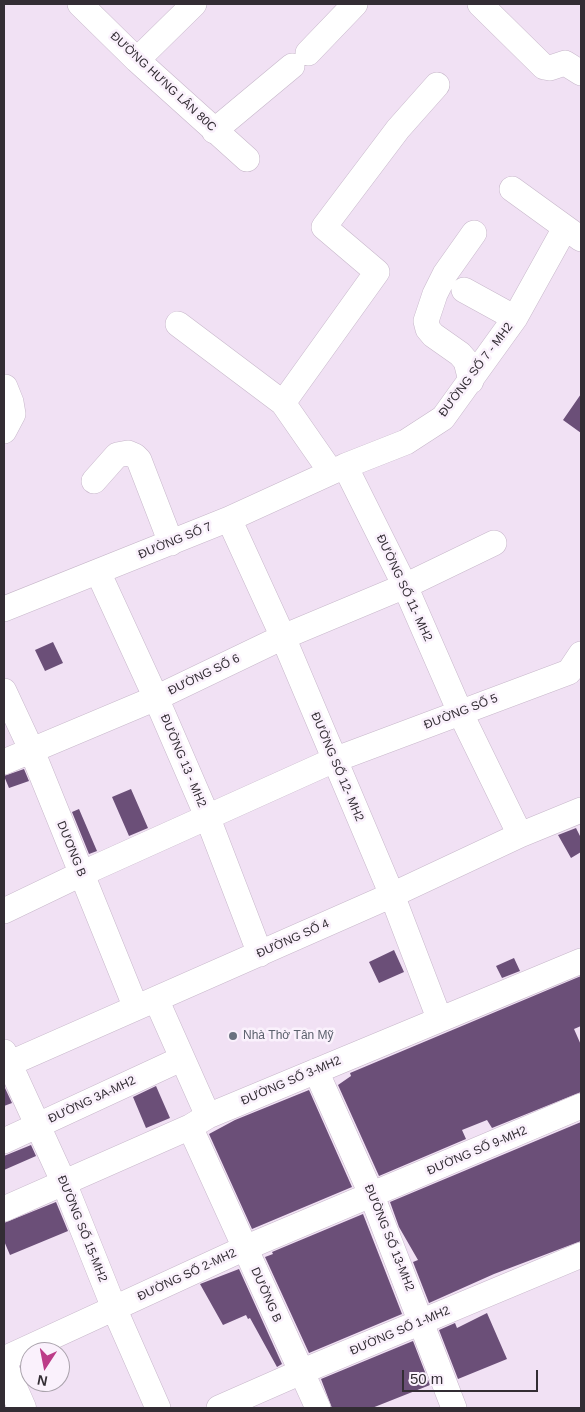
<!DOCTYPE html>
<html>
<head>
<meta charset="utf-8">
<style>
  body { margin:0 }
  #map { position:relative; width:585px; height:1412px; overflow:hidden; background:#f1e1f4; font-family:Arial,sans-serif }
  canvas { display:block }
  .frame { position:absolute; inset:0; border:5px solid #332d34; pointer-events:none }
  .north { position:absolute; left:20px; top:1342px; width:50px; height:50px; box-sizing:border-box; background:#faf1fc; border:1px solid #aaa3ac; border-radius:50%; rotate:191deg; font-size:14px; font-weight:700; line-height:20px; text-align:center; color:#332d34 }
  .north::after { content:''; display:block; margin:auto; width:18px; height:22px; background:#bc3c88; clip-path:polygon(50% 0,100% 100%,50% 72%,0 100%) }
  .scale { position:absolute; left:402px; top:1370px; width:136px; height:22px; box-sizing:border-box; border:2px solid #332d34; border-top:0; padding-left:6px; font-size:15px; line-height:18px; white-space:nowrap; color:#332d34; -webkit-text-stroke:4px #faf1fc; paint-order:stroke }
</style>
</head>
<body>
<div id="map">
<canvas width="585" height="1412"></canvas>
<div class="frame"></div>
<div class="north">N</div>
<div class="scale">50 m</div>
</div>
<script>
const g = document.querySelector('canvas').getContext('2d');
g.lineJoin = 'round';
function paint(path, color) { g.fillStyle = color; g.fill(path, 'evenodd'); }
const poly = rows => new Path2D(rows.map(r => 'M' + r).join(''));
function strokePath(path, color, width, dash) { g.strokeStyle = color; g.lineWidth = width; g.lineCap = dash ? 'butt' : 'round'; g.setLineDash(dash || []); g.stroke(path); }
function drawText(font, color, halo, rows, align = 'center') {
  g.font = font + ' Arial,sans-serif'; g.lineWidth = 5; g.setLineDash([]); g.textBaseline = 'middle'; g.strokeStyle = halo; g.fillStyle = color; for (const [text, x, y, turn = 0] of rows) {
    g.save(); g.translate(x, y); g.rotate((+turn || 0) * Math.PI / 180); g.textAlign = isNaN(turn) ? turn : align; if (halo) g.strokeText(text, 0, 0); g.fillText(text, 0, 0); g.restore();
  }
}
const building = poly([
  [581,394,581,433,563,420],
  [53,642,63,663,45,671,35,650],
  [24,769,29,781,9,788,4,776],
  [131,789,148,828,129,836,112,797],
  [79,809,97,851,89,854,72,812],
  [576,828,581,838,581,852,571,858,558,835],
  [394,950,404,972,379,983,369,962],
  [514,958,520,971,502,978,496,966],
  [581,976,581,1026,574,1029,581,1045,581,1092,492,1128,487,1120,462,1130,466,1139,379,1176,338,1085,351,1076,350,1073],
  [4,1086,12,1103,4,1106],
  [156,1086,170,1118,146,1128,133,1097],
  [309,1090,352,1187,252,1229,209,1134,235,1120],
  [581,1122,581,1241,494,1274,429,1303,413,1262,418,1260,399,1227,390,1202],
  [31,1145,36,1156,4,1170,4,1156],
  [56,1202,68,1231,10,1255,4,1241,4,1223],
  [363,1214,402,1314,309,1353,265,1257,273,1254,272,1252],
  [239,1269,282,1364,277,1367,250,1318,248,1319,246,1315,223,1325,200,1284],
  [487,1313,507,1359,458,1379,439,1330,455,1323,457,1328],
  [413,1341,430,1385,372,1408,332,1408,321,1379]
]);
const minor = poly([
  [80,4,137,60,247,159],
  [480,4,544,67,550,68,565,63,581,73],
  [308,53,355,4],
  [137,60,194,4],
  [214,131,292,66],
  [512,189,581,239],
  [464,290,515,318],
  [178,324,283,403,331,472],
  [471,381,466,361,460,354,433,335,428,329,426,321,435,294,445,274,474,233],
  [283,403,377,272,324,227,398,129,437,85],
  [4,431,13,414,11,402,5,387],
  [345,466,405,586,460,712,520,835],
  [94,481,117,455,128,453,135,456,139,460,171,543],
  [229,519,283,637,392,895,439,1018],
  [98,572,156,698,207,816,260,954],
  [4,609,229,519,345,466,406,442,443,418,515,318,565,228],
  [4,691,32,751,136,1008],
  [4,762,156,698,283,637,405,586,494,543],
  [4,911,81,874,334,760,569,672,581,654],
  [156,999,208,1116],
  [4,1052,64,1183,114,1308,158,1408],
  [4,1066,392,895,520,835,581,810],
  [316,1071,372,1196,454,1408],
  [190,1127,318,1408],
  [4,1141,181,1059],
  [4,1209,190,1127,208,1116,581,961],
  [4,1359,245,1248,581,1106],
  [219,1408,301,1372,581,1255]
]);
const highway = poly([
  [4,1367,22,1408]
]);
const markers = [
  [233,1036,5,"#6b7280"]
];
const streetNames = [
  ["ĐƯỜNG HƯNG LÂN 80C",163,82,43],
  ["ĐƯỜNG SỐ 7 - MH2",476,370,-53],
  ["ĐƯỜNG SỐ 7",175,541,-22],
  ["ĐƯỜNG SỐ 11- MH2",404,588,65],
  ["ĐƯỜNG SỐ 6",204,675,-26],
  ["ĐƯỜNG SỐ 5",461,712,-21],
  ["ĐƯỜNG 13 - MH2",183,761,67],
  ["ĐƯỜNG SỐ 12- MH2",337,767,67],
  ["DƯƠNG B",71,849,68],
  ["ĐƯỜNG SỐ 4",293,939,-24],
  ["ĐƯỜNG SỐ 3-MH2",291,1081,-23],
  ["ĐƯỜNG 3A-MH2",92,1100,-25],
  ["ĐƯỜNG SỐ 9-MH2",477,1151,-23],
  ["ĐƯỜNG SỐ 15-MH2",82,1229,68],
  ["ĐƯỜNG SỐ 13-MH2",389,1238,68],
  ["ĐƯỜNG SỐ 2-MH2",187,1275,-25],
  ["DƯỜNG B",266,1295,66],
  ["ĐƯỜNG SỐ 1-MH2",400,1331,-23]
];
const worshipNames = [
  ["Nhà Thờ Tân Mỹ",243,1036]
];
paint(building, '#6b4f78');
strokePath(minor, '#c7b7ca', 26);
strokePath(highway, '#c7b7ca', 29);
strokePath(minor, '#fff', 25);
strokePath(highway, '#fff', 28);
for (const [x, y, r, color] of markers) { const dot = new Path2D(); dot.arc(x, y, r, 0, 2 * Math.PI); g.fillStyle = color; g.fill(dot); strokePath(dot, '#faf1fc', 2); }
drawText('12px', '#332d34', '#faf1fc', streetNames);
drawText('12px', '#5b616d', '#faf1fc', worshipNames, 'left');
</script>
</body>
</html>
